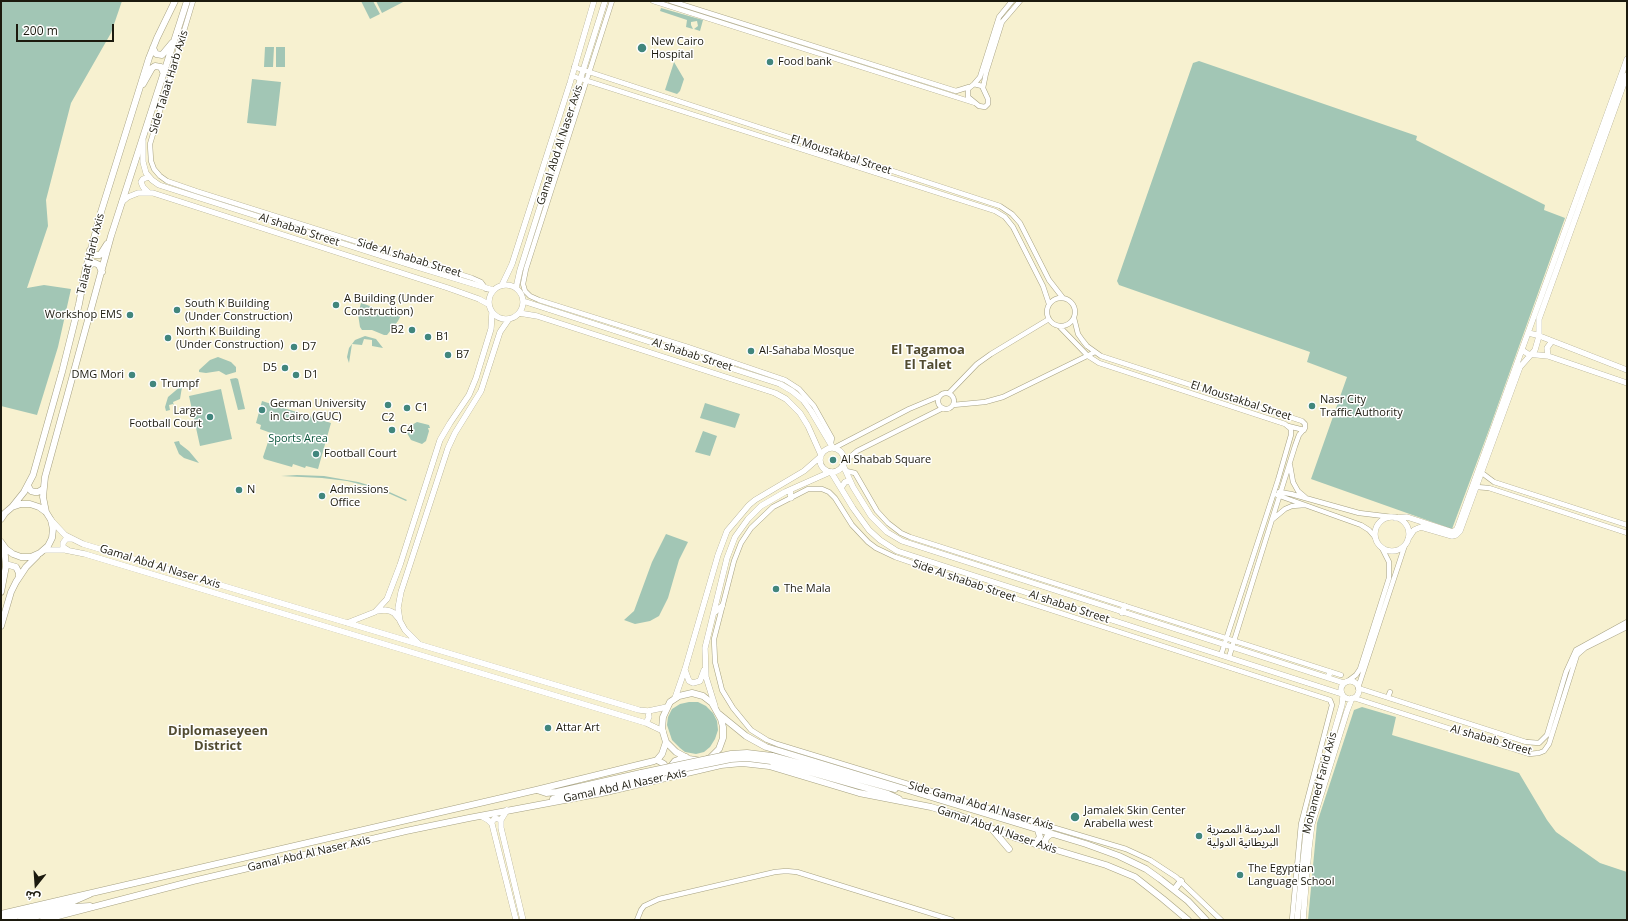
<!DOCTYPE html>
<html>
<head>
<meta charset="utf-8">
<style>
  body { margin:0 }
  #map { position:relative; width:1628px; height:921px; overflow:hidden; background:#f7f1d0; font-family:"Open Sans","Noto Sans Arabic",sans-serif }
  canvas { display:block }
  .frame { position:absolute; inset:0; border:2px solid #1c1a0e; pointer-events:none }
  .north { position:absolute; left:16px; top:865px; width:40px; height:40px; -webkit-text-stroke:3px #fff; paint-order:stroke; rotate:197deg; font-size:11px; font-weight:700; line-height:16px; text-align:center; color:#1c1a0e }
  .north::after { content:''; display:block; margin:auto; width:14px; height:18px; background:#1c1a0e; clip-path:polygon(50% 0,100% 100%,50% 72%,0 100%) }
  .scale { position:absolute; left:16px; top:24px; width:98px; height:18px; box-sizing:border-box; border:2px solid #1c1a0e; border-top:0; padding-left:5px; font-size:12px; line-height:14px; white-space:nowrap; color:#1c1a0e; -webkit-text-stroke:3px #fff; paint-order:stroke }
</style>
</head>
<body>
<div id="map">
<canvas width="1628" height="921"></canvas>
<div class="frame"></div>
<div class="north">ش</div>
<div class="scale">200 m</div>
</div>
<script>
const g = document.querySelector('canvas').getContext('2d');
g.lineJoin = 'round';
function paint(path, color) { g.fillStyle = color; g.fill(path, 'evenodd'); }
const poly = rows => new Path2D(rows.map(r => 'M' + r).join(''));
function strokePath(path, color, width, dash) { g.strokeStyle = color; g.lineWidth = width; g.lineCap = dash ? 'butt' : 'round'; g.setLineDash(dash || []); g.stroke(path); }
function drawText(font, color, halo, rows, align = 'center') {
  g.font = font + ' "Open Sans","Noto Sans Arabic",sans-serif'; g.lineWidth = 3; g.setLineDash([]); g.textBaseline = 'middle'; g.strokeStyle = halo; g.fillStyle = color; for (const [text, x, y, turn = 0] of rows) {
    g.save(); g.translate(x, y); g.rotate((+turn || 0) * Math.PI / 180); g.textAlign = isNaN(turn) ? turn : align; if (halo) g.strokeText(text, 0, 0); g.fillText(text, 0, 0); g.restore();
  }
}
const green = poly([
  [1,1,122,1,111,33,71,103,46,200,48,226,27,288,44,285,71,289,58,347,37,415,1,406],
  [361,1,373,1,380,14,370,19],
  [376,1,405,1,382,13],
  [661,8,703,20,700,31,694,29,698,26,697,21,691,22,691,25,693,29,686,27,687,20,660,11],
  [265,47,274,47,273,67,264,67],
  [276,47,285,47,285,67,276,67],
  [1199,61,1417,136,1416,140,1545,205,1544,210,1565,218,1490,427,1452,529,1311,479,1347,377,1307,362,1310,352,1119,285,1117,281,1193,63],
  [674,62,684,79,680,91,677,94,665,90],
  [252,79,281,82,276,126,247,123],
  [361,303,373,307,375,312,379,315,384,314,388,311,401,315,398,321,387,335,384,335,372,330,362,330,360,327,358,314],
  [365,336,376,339,383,348,372,346,372,340,364,339,362,345,352,344,349,363,347,357,349,348,355,340],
  [218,357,231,362,236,367,236,372,226,375,219,371,206,373,199,372,199,370,210,360],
  [236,378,238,379,245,409,238,410,230,379],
  [181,386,182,387,180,399,173,402,174,406,173,404,169,405,170,410,166,411,165,407,168,397],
  [221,389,232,439,200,446,189,396],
  [262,401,331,423,318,469,306,466,305,468,293,464,292,467,264,459,263,457,271,433,260,429,261,425,256,423],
  [705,403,740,414,735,428,700,418],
  [417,422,429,425,430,428,428,428,429,431,426,441,422,444,411,440,407,433,410,426],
  [703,431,717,436,710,456,695,452],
  [179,441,180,444,189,451,199,463,184,458,179,454,174,442],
  [297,475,324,476,358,482,385,490,407,500,406,501,379,489,347,481,322,478,281,476],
  [666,534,688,542,679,560,668,598,659,616,650,621,635,624,624,620,634,611,652,562],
  [689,702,698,702,706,706,713,713,717,721,718,730,715,739,710,747,704,752,696,754,685,752,680,748,672,740,667,725,668,717,672,709,680,704],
  [1362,707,1396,717,1392,735,1519,773,1547,820,1556,832,1600,863,1627,872,1627,920,1308,920,1317,823,1354,710]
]);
const tertiary = poly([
  [193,1,150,144,151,161,154,169,160,176,167,181,196,191,472,278,481,282,486,289],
  [612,1,526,269,523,284,525,291,530,296,539,300,688,347,785,380,799,389,814,406,832,438,831,443],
  [653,1,975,103],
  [671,1,956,91,969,87],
  [574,67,1000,206,1012,214,1020,223,1049,280,1063,298],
  [572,76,995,211,1005,217,1013,227,1043,286,1049,304],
  [974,84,980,77,999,17,1012,1],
  [974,84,982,86,988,99,988,104,985,107,979,106,968,97,968,89,974,84],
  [983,88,986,73,1002,22,1020,1],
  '1047 312a14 14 0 1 1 28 0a14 14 0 1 1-28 0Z',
  [1074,318,1078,334,1083,341,1087,346,1101,356,1302,421,1305,424,1305,428,1299,435,1295,446,1229,657],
  [1059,326,1088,356,1099,363,1285,424,1291,429,1291,435,1278,480,1221,655],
  [949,393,977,364,991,354,1049,319],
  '938 401a8 8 0 1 1 16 0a8 8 0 1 1-16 0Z',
  [953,405,985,402,1003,397,1095,352],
  [1288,426,1304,430],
  [834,448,909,409,940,396],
  [844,462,857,451,943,408],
  [1290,465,1293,482,1298,491,1305,497],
  [846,471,855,473,877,511,888,523,901,533,910,537,1341,675],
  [1482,473,1494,482,1627,525],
  [1476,487,1489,488,1627,533],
  [1279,492,1291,494,1359,513,1392,517],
  [1277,495,1361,525,1369,530,1375,537],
  [1273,519,1285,509,1292,506,1305,505],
  [1348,681,1356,675,1360,669,1389,578,1389,562,1382,548],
  [1358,688,1526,742,1539,743,1547,735,1566,672,1576,650,1627,622],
  [1358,688,1405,545],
  [1388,697,1390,692],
  [1354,698,1529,754,1539,753,1544,751,1549,744,1577,655,1585,648,1627,627],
  [637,920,641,910,644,906,659,899,775,872,786,871,797,872,952,920],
  [1221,920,1176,877,1150,860,1126,849,964,801,777,744,767,740,751,730,733,708,722,690,715,662,714,639,734,561,741,543,751,528,773,507,808,489,822,489,829,492,835,498,852,525,868,542,876,548,895,557,1017,599,1330,700,1332,705,1301,824,1292,920]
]);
const secondary = poly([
  [143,141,143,162,146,173,152,180,159,185,407,264,493,290],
  [148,192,143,187,141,182,143,179,149,177],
  [122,202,128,197,138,193,153,193,448,288,479,299,488,304],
  '489 302a17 17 0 1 1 34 0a17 17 0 1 1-34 0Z',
  [502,285,512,264,570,83,594,1],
  [516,288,520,270,605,1],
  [523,301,780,384,792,391,803,400,811,411,833,448],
  [519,313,537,316,775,393,786,399,800,413,808,426,821,455],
  [1528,333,1537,335,1627,370],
  [1522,350,1528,354,1548,356,1627,383],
  [1548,356,1547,348,1552,341],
  '820 460a12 12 0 1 1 24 0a12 12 0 1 1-24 0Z',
  [843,465,853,487,871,516,887,532,902,541,1344,683],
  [831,472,853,508,869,530,880,540,897,551,1342,694],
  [841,488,845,482,850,481],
  [790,490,791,498],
  '1375 534a17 17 0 1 1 34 0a17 17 0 1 1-34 0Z',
  [1395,518,1407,517,1453,532,1457,529,1627,59],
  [51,520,65,535,83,544,639,710,648,711,667,707],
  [1408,539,1414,530,1421,527,1452,536,1456,535,1460,531,1520,367,1535,350,1539,336,1539,319,1627,75],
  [44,550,65,550,85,554,646,723,663,731],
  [68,550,63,547,63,543,66,539,71,539],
  [377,611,385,610,390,611,394,613,399,619],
  [714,613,722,606],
  [1122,613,1125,606],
  [347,623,375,612,387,599,400,565,440,440,450,423,469,395,476,378,491,329,492,312],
  [419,644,405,630,400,621,398,608,401,592,448,448,455,433,481,391,500,332,509,319],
  [685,670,689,681,693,683,700,681,704,670],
  [1328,678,1330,672],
  '1341 690a9 9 0 1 1 18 0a9 9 0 1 1-18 0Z',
  [675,698,685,669,718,555,727,531,749,505,755,500,804,471,820,457],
  [715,706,706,677,705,648,727,558,735,537,748,519,761,506,785,492,830,472],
  [646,723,649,717,648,711],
  [507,810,501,820,501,828,523,920],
  [481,816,488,820,492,824,516,920],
  [491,823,495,818,501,820],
  [1297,920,1307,824,1342,705,1343,696],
  [1303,920,1309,848,1312,824,1347,711,1352,698]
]);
const primary = poly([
  [153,48,156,54,162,55,172,43],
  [143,84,152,68,155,66,161,67,164,74],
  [90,250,95,255,100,255,107,244],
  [86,270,91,264,95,263,99,265,102,272],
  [28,486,31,491,35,492,38,492,43,489],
  [12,507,24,492,33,475,62,372,79,304,85,272,101,212,149,58,157,38,175,1],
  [46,512,43,497,45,477,111,236,187,1],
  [1,519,5,513,12,507,21,504,30,504,39,507,46,512,51,520,53,529,52,538,48,546,40,553,31,557,21,557,13,554,6,549,1,542],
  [6,566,9,565,16,567,19,573,19,577],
  [1,592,6,566,4,547],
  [1,626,11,592,16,582,26,567,37,556],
  [692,693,703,696,712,703,721,719,723,727,723,738,719,749,710,758,702,761,689,759,676,752,666,742,662,729,663,717,670,702,679,696,692,693],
  [719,714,746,736,766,747,1086,844,1119,856,1146,869,1160,879,1188,901,1206,920],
  [772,756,895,789],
  [657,760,664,764,665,773],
  [771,761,888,794,899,799],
  [668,770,675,761,686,757],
  [537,790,546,793,557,792,641,773],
  [553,799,643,777],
  [992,829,1009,849],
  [1035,844,1040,837,1038,830],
  [1047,848,1045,841,1047,837,1051,834],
  [1174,890,1181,881],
  [1,914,536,790,654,761,657,760,662,754,666,742],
  [1,920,74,901,90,894],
  [21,920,75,907,90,906],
  [43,920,193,881,406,831,469,818,602,793,721,765,742,763,769,766,859,793,931,807,958,815,1016,838,1106,865,1135,877,1163,899,1188,920]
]);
const primaryBridge = poly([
  [641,773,731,754,747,753,772,756],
  [643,777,731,759,747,758,771,761]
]);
const markers = [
  [642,48,5,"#41867d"],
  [770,62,4,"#41867d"],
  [336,305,4,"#41867d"],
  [177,310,4,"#41867d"],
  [130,315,4,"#41867d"],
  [412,330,4,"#41867d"],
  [428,337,4,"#41867d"],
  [168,338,4,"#41867d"],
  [294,347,4,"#41867d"],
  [751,351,4,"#41867d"],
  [448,355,4,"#41867d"],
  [285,368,4,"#41867d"],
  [132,375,4,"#41867d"],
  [296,375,4,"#41867d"],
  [153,384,4,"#41867d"],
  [388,405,4,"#41867d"],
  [1312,406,4,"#41867d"],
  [407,408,4,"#41867d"],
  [262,410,4,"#41867d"],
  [210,417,4,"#41867d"],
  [392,430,4,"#41867d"],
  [316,454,4,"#41867d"],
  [833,460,4,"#41867d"],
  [239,490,4,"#41867d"],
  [322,496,4,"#41867d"],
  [776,589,4,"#41867d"],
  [548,728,4,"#41867d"],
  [1075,817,5,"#41867d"],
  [1199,836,4,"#41867d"],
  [1240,875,4,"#41867d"]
];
const poiNames = [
  ["New Cairo",651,42],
  ["Hospital",651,55],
  ["Food bank",778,62],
  ["A Building (Under",344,299],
  ["Construction)",344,312],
  ["South K Building",185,304],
  ["(Under Construction)",185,317],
  ["Workshop EMS",122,315,"right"],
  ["B2",404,330,"right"],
  ["North K Building",176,332],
  ["(Under Construction)",176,345],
  ["B1",436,337],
  ["D7",302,347],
  ["Al-Sahaba Mosque",759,351],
  ["B7",456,355],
  ["D5",277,368,"right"],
  ["DMG Mori",124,375,"right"],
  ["D1",304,375],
  ["Trumpf",161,384],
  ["Nasr City",1320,400],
  ["Traffic Authority",1320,413],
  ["German University",270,404],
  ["in Cairo (GUC)",270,417],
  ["C1",415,408],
  ["Large",202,411,"right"],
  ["Football Court",202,424,"right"],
  ["C2",388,418,"center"],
  ["C4",400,430],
  ["Football Court",324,454],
  ["Al Shabab Square",841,460],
  ["N",247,490],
  ["Admissions",330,490],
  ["Office",330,503],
  ["The Mala",784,589],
  ["Attar Art",556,728],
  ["Jamalek Skin Center",1084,811],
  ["Arabella west",1084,824],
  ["المدرسة المصرية",1207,830],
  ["البريطانية الدولية",1207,843],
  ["The Egyptian",1248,869],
  ["Language School",1248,882]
];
const streetNames = [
  ["Side Talaat Harb Axis",169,82,-73],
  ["Gamal Abd Al Naser Axis",560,145,-72],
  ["El Moustakbal Street",841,155,18],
  ["Al shabab Street",299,230,18],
  ["Talaat Harb Axis",91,254,-76],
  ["Side Al shabab Street",409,258,17],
  ["Al shabab Street",692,355,18],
  ["El Moustakbal Street",1241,401,18],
  ["Gamal Abd Al Naser Axis",160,567,17],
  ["Side Al shabab Street",964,581,19],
  ["Al shabab Street",1069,607,18],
  ["Al shabab Street",1491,740,16],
  ["Mohamed Farid Axis",1320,783,-75],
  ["Gamal Abd Al Naser Axis",625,786,-12],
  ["Side Gamal Abd Al Naser Axis",981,806,16],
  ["Gamal Abd Al Naser Axis",997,830,19],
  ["Gamal Abd Al Naser Axis",309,854,-13]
];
const parkNames = [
  ["Sports Area",298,439]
];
const quarterNames = [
  ["El Tagamoa",928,350],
  ["El Talet",928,365],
  ["Diplomaseyeen",218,731],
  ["District",218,746]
];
paint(green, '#a2c6b5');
strokePath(tertiary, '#a6a182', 5.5);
strokePath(secondary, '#a6a182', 6);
strokePath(primary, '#a6a182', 7);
strokePath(tertiary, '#fff', 4.5);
strokePath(secondary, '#fff', 5.5);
strokePath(primary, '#fff', 6);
strokePath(primaryBridge, '#a6a182', 7, []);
strokePath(primaryBridge, '#fff', 6);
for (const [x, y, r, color] of markers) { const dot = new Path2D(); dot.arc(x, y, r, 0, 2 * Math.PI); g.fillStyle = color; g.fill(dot); strokePath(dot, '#fff', 1.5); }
drawText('11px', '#1c1a0e', '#fff', poiNames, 'left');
drawText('11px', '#1c1a0e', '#fff', streetNames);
drawText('11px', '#0c563d', '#fff', parkNames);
drawText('bold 13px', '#524c31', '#fff', quarterNames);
</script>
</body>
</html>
